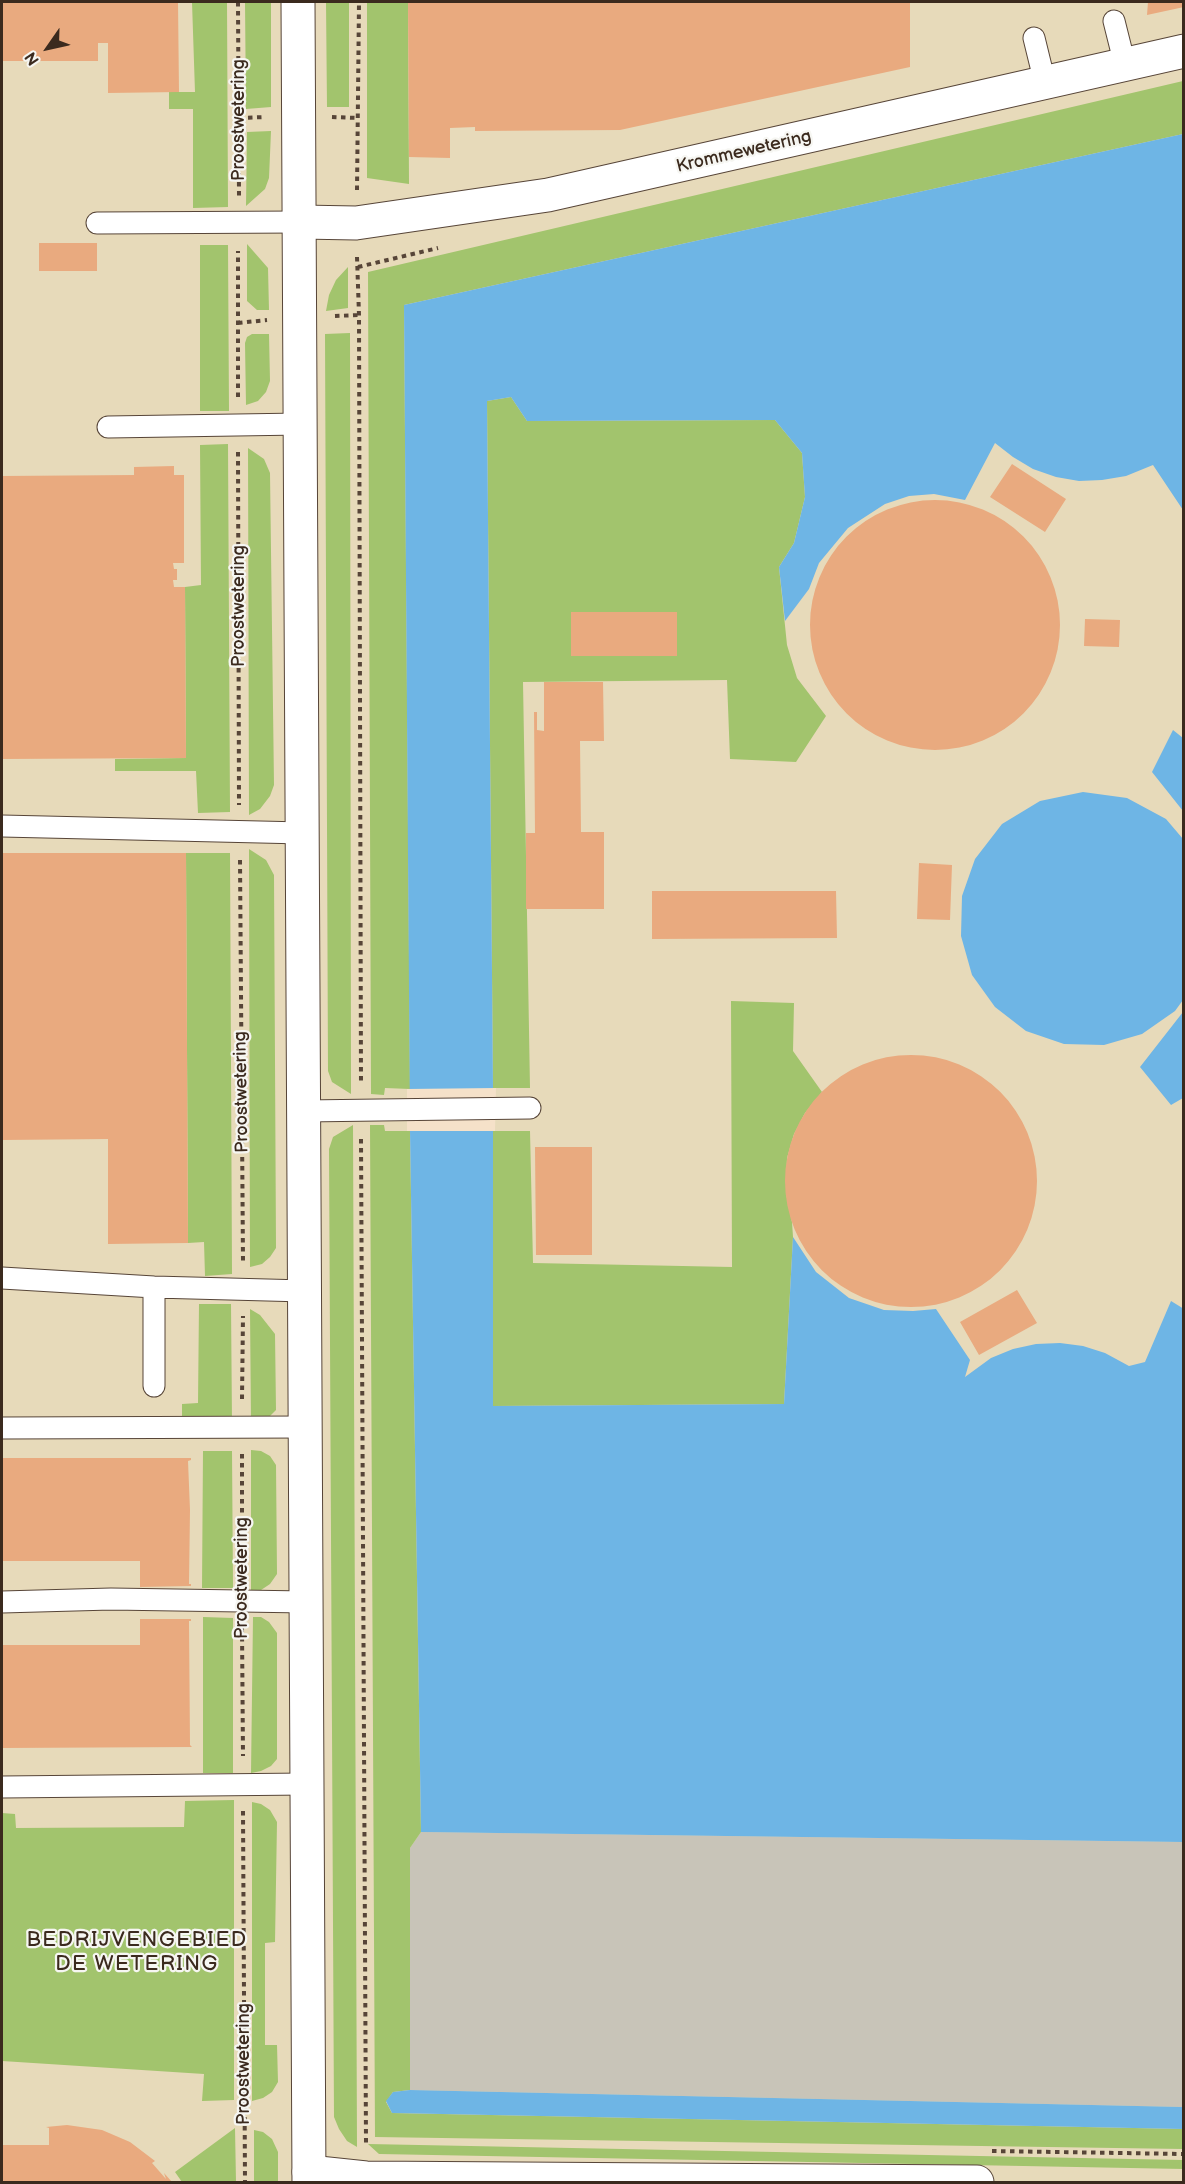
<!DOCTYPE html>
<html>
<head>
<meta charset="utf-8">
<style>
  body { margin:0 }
  #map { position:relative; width:1185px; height:2184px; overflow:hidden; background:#f5e1c9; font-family:"Balsamiq Sans",sans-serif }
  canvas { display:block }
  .frame { position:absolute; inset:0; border:3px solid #3b2a1e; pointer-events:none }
  .north { position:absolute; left:18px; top:18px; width:60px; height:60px; -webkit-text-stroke:4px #f6f6f2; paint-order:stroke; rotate:236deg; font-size:16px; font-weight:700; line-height:24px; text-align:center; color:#3b2a1e }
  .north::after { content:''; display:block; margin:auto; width:21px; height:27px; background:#3b2a1e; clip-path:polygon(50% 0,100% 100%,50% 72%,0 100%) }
</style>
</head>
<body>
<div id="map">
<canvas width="1185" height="2184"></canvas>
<div class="frame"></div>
<div class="north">N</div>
</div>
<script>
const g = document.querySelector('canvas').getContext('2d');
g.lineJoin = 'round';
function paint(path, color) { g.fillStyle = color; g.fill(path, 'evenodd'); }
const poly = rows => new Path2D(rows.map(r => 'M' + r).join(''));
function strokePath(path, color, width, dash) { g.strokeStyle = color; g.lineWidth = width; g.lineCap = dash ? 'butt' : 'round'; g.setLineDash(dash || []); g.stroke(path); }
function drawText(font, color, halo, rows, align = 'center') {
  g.font = font + ' "Balsamiq Sans",sans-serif'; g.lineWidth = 4.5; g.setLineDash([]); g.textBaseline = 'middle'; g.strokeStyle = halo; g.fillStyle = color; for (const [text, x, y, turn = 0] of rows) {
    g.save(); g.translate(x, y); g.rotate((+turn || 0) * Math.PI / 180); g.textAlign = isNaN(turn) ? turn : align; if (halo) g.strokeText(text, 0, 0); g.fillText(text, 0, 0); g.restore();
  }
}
const built = poly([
  [2,2,1183,2,1183,2182,2,2182]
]);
const industrial = poly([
  [421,1832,1183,1842,1183,2107,410,2090,410,1848]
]);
const green = poly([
  [192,2,227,2,228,207,193,208,193,109,169,109,169,92,195,92],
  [245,2,271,2,271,107,246,109],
  [326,2,349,2,349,107,327,107],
  [367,2,408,2,409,184,367,178],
  [1183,81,1183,134,404,305,410,1089,385,1088,384,1095,371,1094,368,272],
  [271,131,269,178,265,189,246,206,247,132],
  [247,244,268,268,269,310,257,310,247,301],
  [200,245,228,245,229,411,200,411],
  [348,267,348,308,326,311,329,295,336,280],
  [350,333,351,1094,332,1082,328,1071,325,334],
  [252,334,269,334,270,381,266,392,258,401,246,405,245,343,247,337],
  [511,397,527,421,775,420,802,453,805,497,794,543,779,567,787,645,797,678,826,716,796,762,730,759,727,680,523,682,530,1088,493,1088,487,401],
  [228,444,230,812,198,813,196,771,115,771,115,759,186,758,185,587,201,585,200,445],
  [248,448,264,459,270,473,274,785,270,796,260,809,249,815],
  [249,849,266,860,274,875,276,1248,270,1257,262,1264,250,1267],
  [186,853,230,853,232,1274,205,1276,204,1242,188,1243],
  [731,1001,794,1003,793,1051,822,1092,805,1113,794,1134,787,1158,786,1193,792,1222,793,1237,784,1404,493,1406,492,1131,530,1131,533,1263,732,1267],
  [353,1125,357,2147,347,2141,339,2129,334,2117,329,1149,333,1137],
  [370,1125,384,1125,385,1131,410,1131,421,1832,410,1848,410,2090,393,2092,386,2102,392,2113,1183,2129,1183,2149,375,2137],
  [199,1304,231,1304,232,1423,182,1422,182,1404,198,1403],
  [250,1309,260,1315,275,1334,276,1410,268,1418,251,1423],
  [251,1450,261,1451,270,1456,276,1465,277,1574,270,1584,261,1590,251,1591],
  [203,1451,232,1451,233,1588,202,1588],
  [203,1617,233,1618,233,1773,203,1773],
  [253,1617,261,1617,269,1622,277,1633,277,1759,271,1766,261,1771,251,1773],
  [234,1800,234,2100,202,2101,204,2074,2,2061,2,1813,15,1814,16,1828,184,1827,185,1801],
  [252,1802,261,1804,270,1810,277,1822,275,1942,265,1943,265,2045,277,2045,278,2082,272,2092,263,2098,252,2101],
  [235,2128,236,2182,182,2182,175,2172],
  [254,2130,263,2132,272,2139,278,2152,278,2182,254,2182],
  [368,2144,1183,2160,1184,2169,379,2154]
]);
const water = poly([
  [1183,134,1183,510,1153,465,1126,476,1102,480,1079,481,1056,477,1033,469,1013,457,995,443,965,500,934,494,909,496,885,504,848,528,819,563,809,589,785,621,779,567,794,543,805,497,802,453,775,420,527,421,511,397,487,401,493,1088,493,1406,784,1404,793,1237,816,1272,849,1298,884,1310,913,1311,936,1309,970,1360,965,1377,991,1358,1013,1349,1036,1344,1060,1343,1083,1346,1105,1353,1129,1366,1145,1362,1171,1301,1184,1309,1183,1842,421,1832,410,1131,404,305],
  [1173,730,1183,738,1183,811,1152,772],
  [1083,792,1127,798,1166,819,1183,839,1183,1000,1175,1011,1142,1034,1104,1045,1064,1044,1026,1031,995,1007,972,975,961,936,962,896,975,859,1002,824,1040,801],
  [1183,1012,1183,1098,1171,1105,1140,1067],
  [410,2090,1183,2107,1183,2129,392,2113,386,2101,393,2092]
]);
const pier = poly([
  [496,1088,495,1131,407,1131,407,1089]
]);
const building = poly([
  [2,2,178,2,179,92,108,93,108,43,98,43,98,61,2,61],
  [408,2,910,2,910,67,620,130,475,131,475,127,450,128,450,158,409,157],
  [1148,2,1184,2,1184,7,1147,15],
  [39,243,97,243,97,271,39,271],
  [1012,464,1066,499,1045,532,990,497],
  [174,466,174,475,184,475,184,563,173,563,174,569,177,569,177,580,173,580,174,587,185,587,186,758,2,759,2,476,134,475,134,467],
  '810 625a125 125 0 1 1 250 0a125 125 0 1 1-250 0Z',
  [571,612,677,612,677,656,571,656],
  [1085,619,1120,620,1119,647,1084,646],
  [544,682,603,682,604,741,580,741,581,832,604,832,604,909,526,909,526,833,535,833,534,712,537,712,537,730,544,731],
  [2,853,186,853,188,1243,108,1244,108,1139,2,1140],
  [919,863,952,865,950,920,917,919],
  [652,891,836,891,837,938,652,939],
  '785 1181a126 126 0 1 1 252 0a126 126 0 1 1-252 0Z',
  [535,1147,592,1147,592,1255,536,1255],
  [1017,1290,1037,1323,979,1355,960,1322],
  [2,1458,191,1458,191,1460,188,1461,190,1510,189,1584,191,1584,191,1586,140,1587,140,1561,2,1561],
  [140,1619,191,1619,191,1621,189,1621,190,1745,192,1747,2,1748,2,1645,140,1645],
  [67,2125,102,2130,130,2142,155,2161,152,2163,166,2179,164,2173,172,2182,2,2182,2,2145,49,2145,49,2128,46,2127]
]);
const path = poly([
  [238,2,239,196],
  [332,117,359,118],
  [239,118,265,117],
  [357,190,359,2],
  [357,257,359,315,361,1084],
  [358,267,438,248],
  [335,316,359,315],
  [238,323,267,320],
  [238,397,238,251],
  [238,452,239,805],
  [240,860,243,1261],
  [361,1139,366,2143],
  [242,1399,243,1316],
  [242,1454,242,1573],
  [242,1628,243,1756],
  [243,1811,245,2182],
  [992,2151,1184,2154]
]);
const service = poly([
  [1114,21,1125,65],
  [1034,38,1045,83],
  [97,223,301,222],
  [108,427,301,424],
  [2,826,303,833],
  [304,1111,530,1108],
  [2,1278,154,1287,305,1291],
  [154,1287,154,1386],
  [2,1428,306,1427],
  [2,1602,111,1599,306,1602],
  [2,1787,307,1784]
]);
const minor = poly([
  [301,222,356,223,548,195,1184,51],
  [309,2172,366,2178,977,2182]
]);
const tertiary = poly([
  [298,2,309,2182]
]);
const streetNames = [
  ["Proostwetering",239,120,-90],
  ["Krommewetering",744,152,-13],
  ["Proostwetering",239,606,-90],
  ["Proostwetering",242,1092,-91],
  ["Proostwetering",242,1578,-90],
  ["Proostwetering",244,2064,-90]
];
const quarterNames = [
  ["BEDRIJVENGEBIED",137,1941],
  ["DE WETERING",137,1965]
];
paint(built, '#e7daba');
paint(industrial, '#c8c4b8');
paint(green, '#a2c46d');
paint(water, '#6eb5e5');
paint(pier, '#f5e1c9');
paint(building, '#e9aa7f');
strokePath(service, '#574538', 23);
strokePath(minor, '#574538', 35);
strokePath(tertiary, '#574538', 35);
strokePath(path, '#574538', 4, [4.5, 4.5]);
strokePath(service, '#fff', 21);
strokePath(minor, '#fff', 33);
strokePath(tertiary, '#fff', 33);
drawText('18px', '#3b2a1e', '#f6f6f2', streetNames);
g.letterSpacing = '1.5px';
drawText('21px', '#3b2a1e', '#f6f6f2', quarterNames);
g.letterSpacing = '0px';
</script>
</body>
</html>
